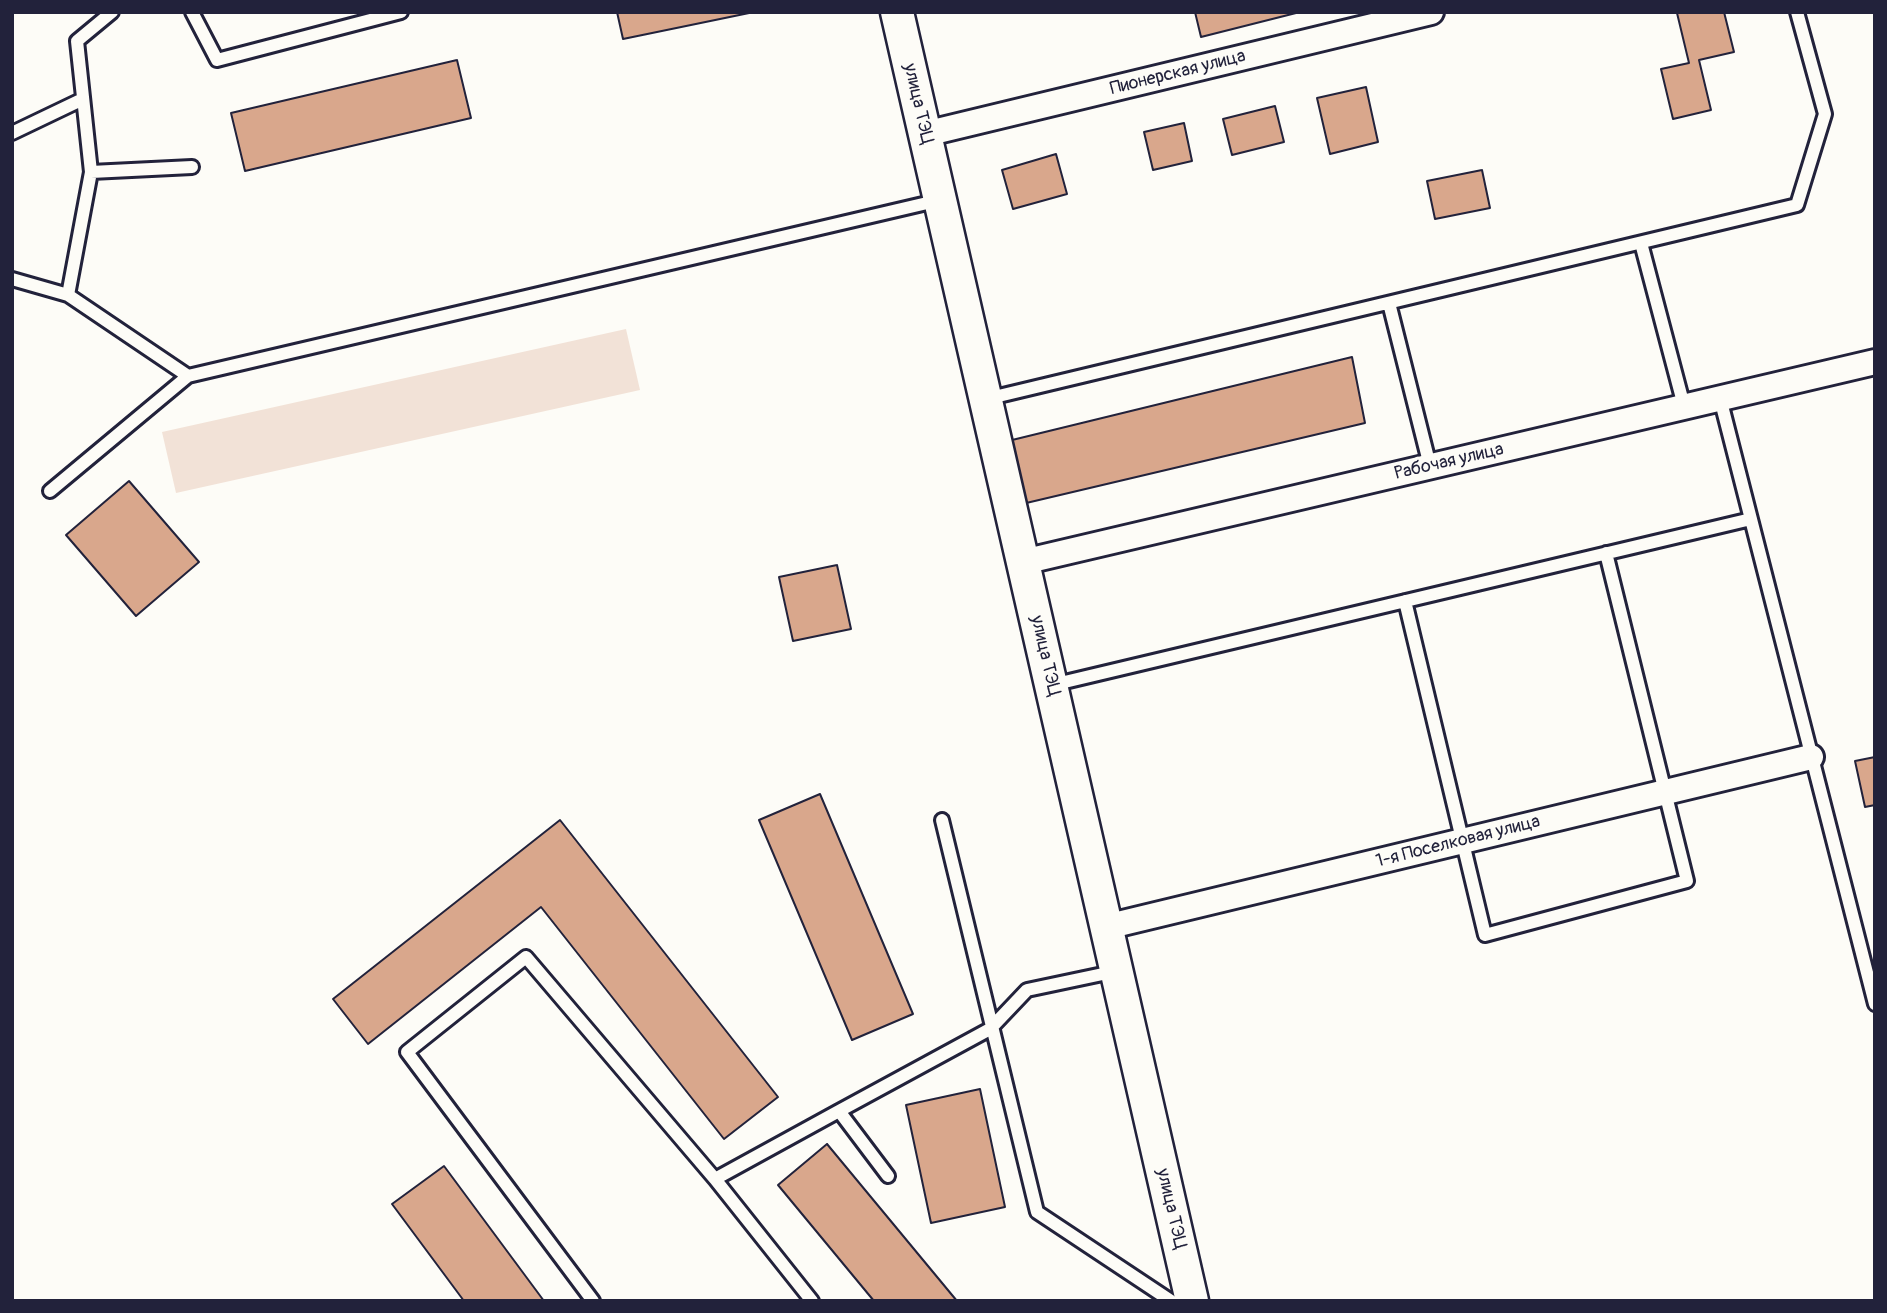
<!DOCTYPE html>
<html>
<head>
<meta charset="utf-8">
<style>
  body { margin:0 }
  #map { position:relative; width:1887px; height:1313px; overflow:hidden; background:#fdfcf7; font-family:Pangolin,sans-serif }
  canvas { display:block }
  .frame { position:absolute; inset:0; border:14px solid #22223b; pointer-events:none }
</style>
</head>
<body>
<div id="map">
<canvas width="1887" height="1313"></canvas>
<div class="frame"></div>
</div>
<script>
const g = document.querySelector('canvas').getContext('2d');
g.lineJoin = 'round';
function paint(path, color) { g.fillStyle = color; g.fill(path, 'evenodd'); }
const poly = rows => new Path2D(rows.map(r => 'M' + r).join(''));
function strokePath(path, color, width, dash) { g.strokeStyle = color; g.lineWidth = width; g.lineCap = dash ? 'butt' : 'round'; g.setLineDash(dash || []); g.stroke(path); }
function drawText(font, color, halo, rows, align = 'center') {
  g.font = font + ' Pangolin,sans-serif'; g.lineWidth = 6; g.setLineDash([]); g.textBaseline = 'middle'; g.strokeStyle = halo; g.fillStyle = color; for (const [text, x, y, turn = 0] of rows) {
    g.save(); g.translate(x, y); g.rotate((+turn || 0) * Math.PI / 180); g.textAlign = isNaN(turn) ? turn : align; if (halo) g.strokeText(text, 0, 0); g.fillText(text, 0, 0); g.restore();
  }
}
const built = poly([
  [626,329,640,390,176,493,162,432]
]);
const building = poly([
  [617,12,754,12,623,39,617,12],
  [1195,12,1300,12,1201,37,1195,12],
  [1724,12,1734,52,1699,60,1711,110,1673,119,1661,69,1689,63,1677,13,1724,12],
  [457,60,471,118,245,171,231,113,457,60],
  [1366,87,1378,142,1330,154,1317,98,1366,87],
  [1275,106,1284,142,1232,155,1223,119,1275,106],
  [1184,123,1192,161,1153,170,1144,132,1184,123],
  [1056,154,1067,194,1013,209,1002,170,1056,154],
  [1482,170,1490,208,1435,219,1427,181,1482,170],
  [1352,357,1365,423,1022,504,1008,441,1352,357],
  [129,481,199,562,136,616,66,535,129,481],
  [837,565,851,629,793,641,779,577,837,565],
  [1875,757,1875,805,1865,807,1855,761,1875,757],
  [820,794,913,1014,852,1040,759,820,820,794],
  [560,820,778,1097,724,1139,541,907,368,1044,333,999,560,820],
  [980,1089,1005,1207,931,1223,906,1105,980,1089],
  [827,1144,957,1301,874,1301,778,1185,827,1144],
  [444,1166,544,1301,464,1301,392,1204,444,1166]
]);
const service = poly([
  [112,12,77,41,91,172,68,295,188,376],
  [192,12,217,60,401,12],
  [12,133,83,99],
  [91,172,192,167],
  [1641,243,1684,406],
  [12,279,68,295],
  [1389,303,1430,466],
  [1720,398,1875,1004],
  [986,399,1797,205,1825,114,1797,12],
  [50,491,188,376,940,200],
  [1405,601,1485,935,1687,881,1606,553],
  [1052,685,1751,519],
  [942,820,1037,1212,1171,1301],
  [839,1111,990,1029,1027,990,1117,971],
  [715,1179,839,1111,888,1176],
  [593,1301,407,1052,526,957,715,1179,812,1301]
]);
const minor = poly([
  [925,134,1431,12],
  [1023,562,1875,362],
  [1106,927,1811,757]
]);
const tertiary = poly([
  [897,12,1192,1301]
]);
const streetNames = [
  ["Пионерская улица",1178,73,-14],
  ["улица ТЭЦ",918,104,77],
  ["Рабочая улица",1449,462,-13],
  ["улица ТЭЦ",1045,656,77],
  ["1-я Поселковая улица",1458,842,-14],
  ["улица ТЭЦ",1171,1209,77]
];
paint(built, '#f2e2d7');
paint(building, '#d9a78c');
strokePath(building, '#22223b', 2);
strokePath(service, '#22223b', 18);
strokePath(minor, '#22223b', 30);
strokePath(tertiary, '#22223b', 37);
strokePath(service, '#fdfcf7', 12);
strokePath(minor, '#fdfcf7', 24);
strokePath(tertiary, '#fdfcf7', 32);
drawText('18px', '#22223b', '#fdfcf7', streetNames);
</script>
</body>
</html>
